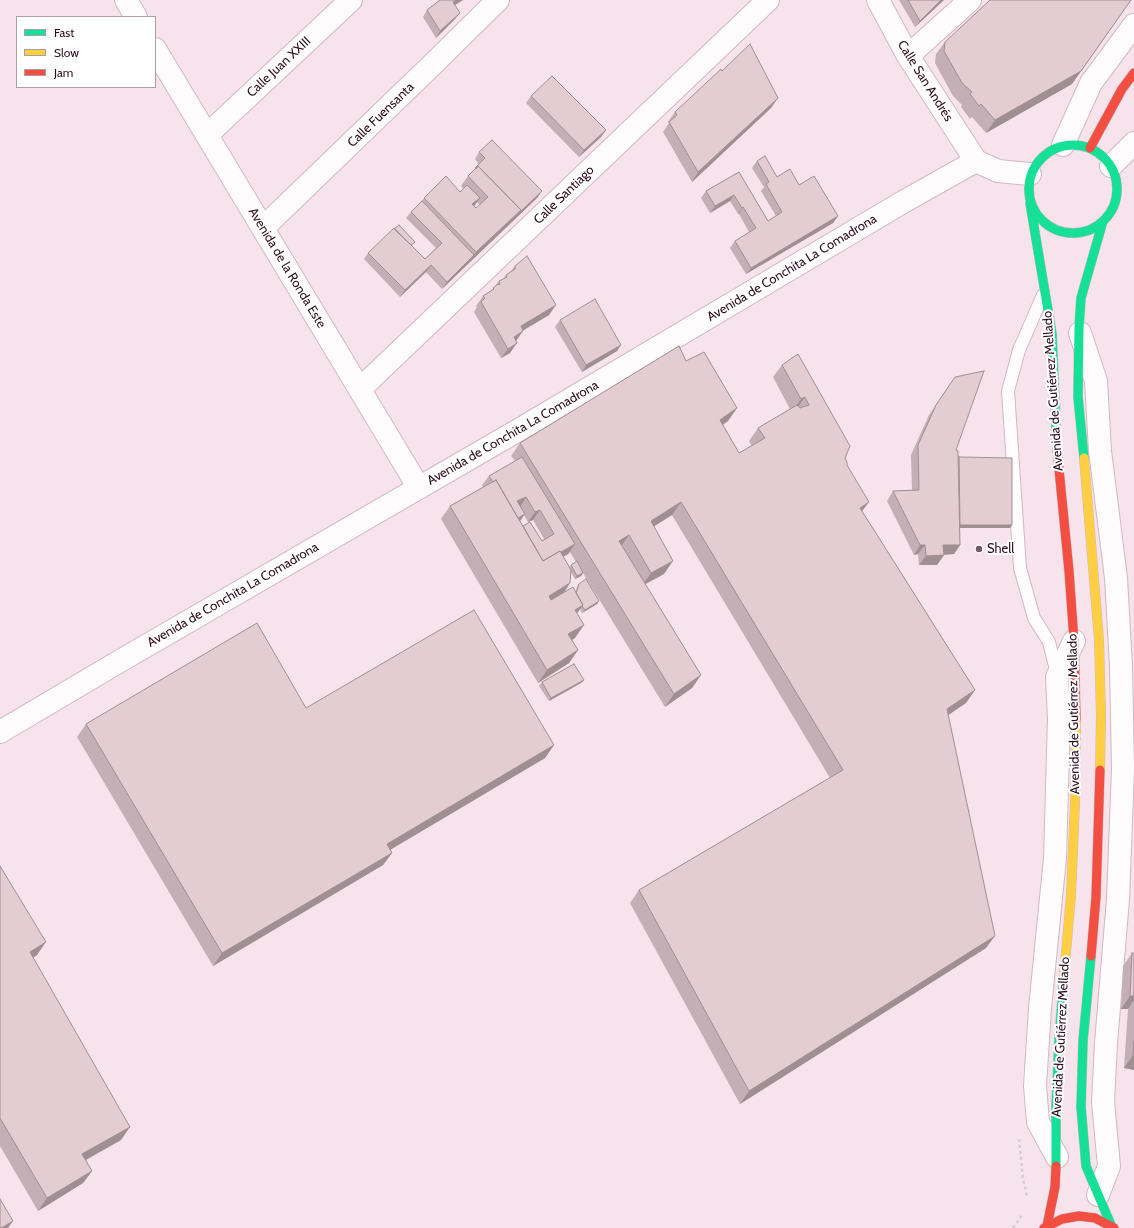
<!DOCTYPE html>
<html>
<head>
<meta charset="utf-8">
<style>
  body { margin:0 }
  #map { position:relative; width:1134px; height:1228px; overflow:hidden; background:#f6e3eb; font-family:Cabin,sans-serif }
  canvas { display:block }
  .legend { position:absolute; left:16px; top:16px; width:140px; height:72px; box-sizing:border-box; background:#fff; border:1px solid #ab9fa5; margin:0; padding:5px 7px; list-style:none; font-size:12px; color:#2e0f1e }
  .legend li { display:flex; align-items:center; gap:8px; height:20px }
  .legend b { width:20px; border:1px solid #ab9fa5 }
</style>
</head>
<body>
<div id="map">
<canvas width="1134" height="1228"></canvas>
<ul class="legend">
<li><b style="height:5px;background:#16e098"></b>Fast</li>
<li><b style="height:5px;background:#ffcf43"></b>Slow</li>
<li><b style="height:5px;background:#f24e42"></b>Jam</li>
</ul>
</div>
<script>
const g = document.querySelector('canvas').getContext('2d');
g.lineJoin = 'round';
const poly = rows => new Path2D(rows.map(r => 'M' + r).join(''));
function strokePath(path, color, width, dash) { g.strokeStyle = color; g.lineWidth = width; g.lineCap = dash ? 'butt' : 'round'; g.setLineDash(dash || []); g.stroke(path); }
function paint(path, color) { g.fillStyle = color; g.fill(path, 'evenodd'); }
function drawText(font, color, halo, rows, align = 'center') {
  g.font = font + ' Cabin,sans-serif'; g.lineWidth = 4; g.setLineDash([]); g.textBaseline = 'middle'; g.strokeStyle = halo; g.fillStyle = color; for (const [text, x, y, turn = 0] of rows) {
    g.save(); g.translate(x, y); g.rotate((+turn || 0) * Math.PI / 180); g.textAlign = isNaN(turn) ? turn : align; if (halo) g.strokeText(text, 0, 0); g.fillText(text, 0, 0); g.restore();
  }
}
const path = poly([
  [1019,1139,1023,1179,1027,1196],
  [1013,1228,1022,1215]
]);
const lane = poly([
  [1043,295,1019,350,1008,391,1020,568,1034,618,1049,642,1057,674]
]);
const street = poly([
  [126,0,136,17],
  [878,0,908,56,976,161],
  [155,49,419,488],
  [908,56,970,0],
  [207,135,351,0],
  [1063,145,1091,83,1134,25],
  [1111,166,1134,143],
  [263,228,433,64,498,0],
  [1080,333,1096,381,1100,451,1116,578,1121,666,1123,769,1118,899,1106,1043,1103,1102,1109,1166,1098,1195],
  [360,389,768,0],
  [0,732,120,661,522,428,903,202,976,161,998,171,1030,174],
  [1057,1157,1038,1122,1035,1086,1040,1008,1055,858,1059,718,1057,677,1074,641]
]);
const fast = poly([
  '1029 189a44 44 0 1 1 88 0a44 44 0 1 1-88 0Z',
  [1030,203,1052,334,1057,449],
  [1084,458,1078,397,1079,328,1081,298,1103,221],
  [1091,956,1083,1041,1081,1107,1086,1166,1111,1225],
  [1056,1166,1056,1108,1059,1040,1064,976]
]);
const slow = poly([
  [1084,458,1099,640,1101,716,1100,770],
  [1064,976,1071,895,1075,803,1076,719]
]);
const jam = poly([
  [1090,148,1122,89,1134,73],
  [1057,449,1069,571,1074,641,1076,719],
  [1091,956,1096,897,1100,770],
  [1047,1226,1055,1187,1056,1166],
  [1044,1228,1062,1219,1079,1216,1095,1218,1114,1228]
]);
const wall = poly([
  [440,0,463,0,455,5,455,19,436,38,423,17,427,10],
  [899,0,944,0,915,27],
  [1131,0,1072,84,986,133,972,117,970,119,961,107,962,105,953,96,935,63,936,54,945,42],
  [722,71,771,108,692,182,663,132,669,123,668,122,675,112],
  [531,96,606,130,601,137,579,157,526,103],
  [479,152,542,191,537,198,470,262,442,289,426,272,400,297,364,259,368,253,413,245,412,246,425,259,436,248,406,218,411,212,422,201,424,198,460,192,464,189,461,186,468,176,479,164,475,159],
  [477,202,480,205,476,208,474,206],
  [757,161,777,177,799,185,838,216,833,223,746,274,730,248,735,241,749,232,739,214,738,214,730,201,710,213,701,198,706,191,739,172,768,221,776,216,761,191,764,187,752,168],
  [515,266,549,315,523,330,516,341,510,353,501,358,474,312,477,307,476,306,483,296,491,291,499,281,503,279,506,275,511,271],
  [560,320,617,351,582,372,555,327],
  [798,354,845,458,847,465,862,511,975,690,966,703,948,715,986,948,740,1104,630,903,639,890,830,778,672,515,654,526,664,574,645,584,701,675,692,688,665,707,583,573,581,576,575,579,571,572,564,593,576,592,577,587,579,584,599,601,597,604,582,613,580,609,577,613,575,638,572,640,578,650,569,663,538,683,441,519,450,506,483,487,482,485,489,476,515,461,511,456,520,443,686,361,737,408,728,421,723,425,739,453,752,446,749,441,758,428,790,409,773,377,782,365],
  [524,515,528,522,533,520,544,539,542,541,523,526,520,521],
  [570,552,576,562,571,565,570,567,563,557,568,554],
  [955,377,956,450,959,457,1012,525,1010,528,960,528,960,545,954,554,944,555,937,565,919,565,918,554,914,555,887,501,893,491,912,490,911,455,929,415],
  [584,680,581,683,549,701,539,686,542,682],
  [306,708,554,745,545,758,390,850,392,853,383,865,213,966,77,737,86,724],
  [0,866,37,955,33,958,121,1140,86,1160,92,1171,83,1183,38,1211,0,1146],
  [1132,953,1134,953,1134,1070,1124,1068,1128,1009,1121,1009,1123,966]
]);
const shadedWall = poly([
  [456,0,463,0,448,9,453,2],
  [941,0,944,0,915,27,920,21],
  [1131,0,1072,84,986,133,995,120],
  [460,13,455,19,436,38,440,31],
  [778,98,771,108,692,182,698,172],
  [606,130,601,137,579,157,584,150],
  [542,191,537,198,514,220,519,213],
  [734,195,730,201,710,213,715,206],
  [480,198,473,208,472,204],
  [743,207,739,214,738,214,742,208],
  [521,210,514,220,470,262,442,289,447,282,474,255,476,252],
  [838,216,833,223,746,274,751,268],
  [431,265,426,272,400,297,405,290],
  [556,305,549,315,514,336,521,326],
  [523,331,516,341,507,347,514,337],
  [517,343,510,353,501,358,508,349],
  [621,345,617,351,582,372,586,365],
  [805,397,796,410,792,412,801,399],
  [737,408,728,421,711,432,720,420],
  [526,497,520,507,517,501],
  [681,502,672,515,642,534,651,521],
  [869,502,860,514,860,508],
  [540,510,533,520,528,522,535,512],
  [525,514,518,524,515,520],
  [956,525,1012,525,1010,528,953,528],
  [629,535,620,548,619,541],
  [575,544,568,554,534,574,541,564],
  [920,545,925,545,918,554,914,555],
  [943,545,960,545,954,554,936,555],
  [944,555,937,565,919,565,926,556],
  [673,561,664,574,642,586,651,573],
  [583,573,581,576,575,579,577,576],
  [570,583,562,596,540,609,549,596],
  [599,601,597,604,582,613,585,610],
  [583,605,574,617,575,610],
  [584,625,575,638,559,647,568,634],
  [578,650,569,663,538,683,547,670],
  [701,675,692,688,665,707,674,694],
  [584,680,581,683,549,701,551,698],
  [975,690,966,703,938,722,947,709],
  [554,745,545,758,378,857,387,844],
  [392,853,383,865,213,966,222,953],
  [995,936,986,948,740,1104,749,1091],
  [46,942,37,955,21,965,30,952],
  [1130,996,1134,996,1134,1000,1128,1009,1121,1009],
  [1133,1055,1134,1055,1134,1070,1124,1068],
  [130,1127,121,1140,73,1167,82,1154],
  [92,1171,83,1183,38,1211,47,1198],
  [13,1221,8,1228,1,1228]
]);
const building = poly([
  [440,0,456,0,453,2,460,13,440,31,427,10,440,0],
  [908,0,941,0,920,21,908,0],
  [990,0,1131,0,1081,71,995,120,981,104,979,106,970,94,972,92,962,83,944,51,945,42,990,0],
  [750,44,778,98,698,172,669,122,677,115,675,112,721,69,722,71,750,44],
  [552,76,606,130,584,150,531,96,552,76],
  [492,140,542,191,519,213,521,210,478,166,476,169,475,168,485,158,479,152,492,140],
  [765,156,777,177,790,169,799,185,814,176,838,216,751,268,735,241,756,228,743,207,742,208,734,195,715,206,706,191,739,172,768,221,782,212,766,184,769,182,757,161,765,156],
  [478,166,521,210,476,252,424,198,446,176,460,192,467,185,480,198,472,204,476,208,488,197,468,176,478,166],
  [422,201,474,255,447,282,431,265,405,290,368,253,394,228,425,259,442,243,411,212,422,201],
  [399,225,415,242,411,245,394,229,399,225],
  [527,256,556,305,521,326,523,331,514,337,517,343,508,349,481,302,485,298,483,296,494,289,493,288,498,284,499,285,500,284,499,281,507,277,506,275,515,269,515,266,527,256],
  [595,299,621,345,586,365,560,320,595,299],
  [679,346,686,361,704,352,737,408,720,420,739,453,765,438,758,428,797,405,800,408,809,405,805,397,801,399,782,365,798,354,850,446,845,458,847,462,847,465,869,502,860,508,975,690,947,709,995,936,749,1091,639,890,843,770,681,502,651,521,673,561,651,573,629,535,619,541,701,675,674,694,520,443,679,346],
  [984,371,956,450,958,451,960,545,943,545,944,555,926,556,925,545,920,545,893,491,919,490,918,445,936,405,955,377,984,371],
  [522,457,575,544,561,552,560,551,543,561,523,526,530,522,542,541,554,534,540,510,535,512,526,497,517,501,525,514,518,518,496,480,493,482,489,476,522,457],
  [959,457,1012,458,1012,525,960,525,959,457],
  [496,480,543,561,560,551,571,570,570,583,549,596,551,600,573,587,583,605,575,610,584,625,568,634,578,650,547,670,450,506,496,480],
  [577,561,583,573,577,576,571,565,577,561],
  [586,579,599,601,585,610,582,606,583,605,576,593,579,584,586,579],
  [474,610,554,745,387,844,392,853,222,953,86,724,257,623,306,708,474,610],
  [574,664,584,680,551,698,542,682,574,664],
  [0,866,46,942,30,952,130,1127,82,1154,92,1171,47,1198,0,1118,0,866],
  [1132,953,1134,953,1134,996,1130,996,1132,953],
  [1134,1042,1134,1055,1133,1055,1134,1042],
  [0,1199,13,1221,1,1228,0,1228,0,1199]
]);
const markers = [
  [979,549,4,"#745966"]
];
const streetNames = [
  ["Calle Juan XXIII",279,67,-43],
  ["Calle San Andrés",925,81,58],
  ["Calle Fuensanta",381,115,-44],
  ["Calle Santiago",564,195,-44],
  ["Avenida de la Ronda Este",287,268,59],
  ["Avenida de Conchita La Comadrona",792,268,-31],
  ["Avenida de Gutiérrez Mellado",1053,391,-94],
  ["Avenida de Conchita La Comadrona",513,433,-30],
  ["Avenida de Conchita La Comadrona",233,595,-30],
  ["Avenida de Gutiérrez Mellado",1074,714,-91],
  ["Avenida de Gutiérrez Mellado",1061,1037,-87]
];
const poiNames = [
  ["Shell",987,549]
];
strokePath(lane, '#d1b9c3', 14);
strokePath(street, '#d1b9c3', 24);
strokePath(fast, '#d1b9c3', 10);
strokePath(slow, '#d1b9c3', 10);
strokePath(jam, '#d1b9c3', 10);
strokePath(path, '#d4cdd0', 2.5, [3, 3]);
strokePath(lane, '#fefbfc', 12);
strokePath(street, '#fefbfc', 22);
strokePath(fast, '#16e098', 9);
strokePath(slow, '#ffcf43', 9);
strokePath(jam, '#f24e42', 9);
paint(wall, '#c3afb5');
paint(shadedWall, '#9f8f93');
paint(building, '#e3ccd2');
strokePath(building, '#9f8f93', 1);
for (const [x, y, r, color] of markers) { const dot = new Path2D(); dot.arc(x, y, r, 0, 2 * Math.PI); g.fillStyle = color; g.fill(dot); strokePath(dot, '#fff', 1.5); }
drawText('13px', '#2e0f1e', '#fff', streetNames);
drawText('13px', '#2e0f1e', '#fff', poiNames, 'left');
</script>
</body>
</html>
